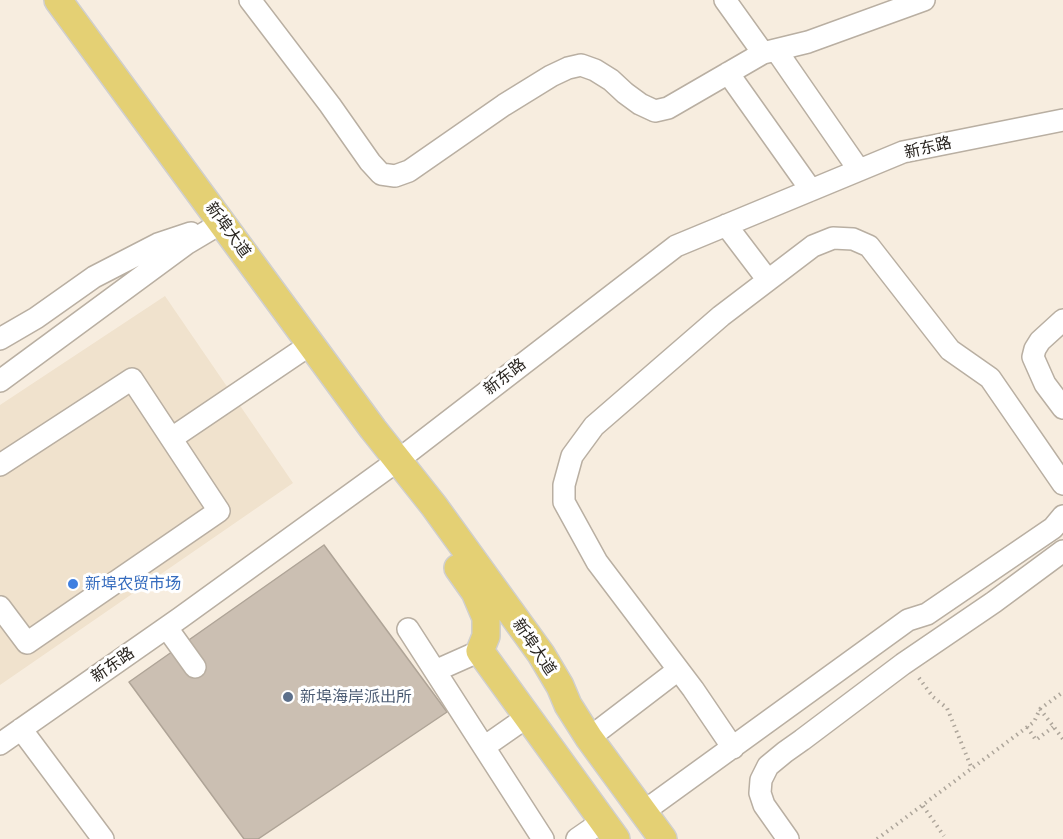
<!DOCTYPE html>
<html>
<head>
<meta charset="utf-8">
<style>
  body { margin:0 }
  canvas { display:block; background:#f7eddf }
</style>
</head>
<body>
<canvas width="1063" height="839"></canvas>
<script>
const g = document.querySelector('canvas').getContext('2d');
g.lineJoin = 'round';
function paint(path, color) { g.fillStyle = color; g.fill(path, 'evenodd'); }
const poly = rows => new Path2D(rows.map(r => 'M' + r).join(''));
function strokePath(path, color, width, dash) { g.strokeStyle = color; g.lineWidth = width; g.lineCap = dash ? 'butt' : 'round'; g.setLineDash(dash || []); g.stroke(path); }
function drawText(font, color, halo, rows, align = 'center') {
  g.font = font + ' Quicksand,"Noto Sans SC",sans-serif'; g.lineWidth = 6; g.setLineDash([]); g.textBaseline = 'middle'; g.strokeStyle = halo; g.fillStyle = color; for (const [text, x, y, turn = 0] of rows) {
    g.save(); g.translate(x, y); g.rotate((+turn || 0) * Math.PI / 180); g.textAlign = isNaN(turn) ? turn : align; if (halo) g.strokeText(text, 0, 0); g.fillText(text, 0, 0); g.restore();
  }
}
const built = poly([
  [165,296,293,483,0,685,0,405]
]);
const building = poly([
  [324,545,447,712,258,839,244,839,129,682,324,545]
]);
const path = poly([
  [919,678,933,697,947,708,972,769],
  [1040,709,1063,739],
  [1027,727,1036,740,1053,727],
  [923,806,944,836],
  [877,839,1034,722,1040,709,1063,692]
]);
const minor = poly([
  [250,0,330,105,370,162,381,174,395,176,409,171,504,105,551,76,568,68,581,65,595,70,611,80,625,93,640,104,655,111,668,108,763,53,808,42,924,0],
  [725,0,763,53],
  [776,50,859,170],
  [728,73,811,190],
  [726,225,767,279],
  [1063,320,1040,341,1035,349,1033,357,1045,384,1063,408],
  [0,339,36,318,94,277,158,244,191,233],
  [0,381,186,244,223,222],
  [172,438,311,344],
  [0,465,132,379,219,511,27,643,0,607],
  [167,628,195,667],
  [408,629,543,839],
  [435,671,480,651],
  [21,729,103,839],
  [589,738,678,670],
  [0,744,180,618,397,461,676,246,903,152,1063,120],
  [484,747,527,717],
  [733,748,693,689,597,562,564,502,564,485,572,456,594,426,721,316,813,246,833,238,853,239,869,246,950,350,990,378,1063,484],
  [643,812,908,620,927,614,1053,528,1063,516],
  [577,839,603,821],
  [788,839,764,805,760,793,761,780,768,766,785,752,802,740,903,664,994,602,1063,551]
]);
const major = poly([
  [58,0,373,429,434,506,541,654,560,686,568,705,589,738,663,839],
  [458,568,475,592,486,618,486,636,480,651,616,839]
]);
const markers = [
  [73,584,6,"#3f7fe0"],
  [288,697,6,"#5c6f8a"]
];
const streetNames = [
  ["新东路",928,148,-13],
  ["新埠大道",228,230,54],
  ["新东路",505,377,-38],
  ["新埠大道",534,647,56],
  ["新东路",113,665,-35]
];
const shopNames = [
  ["新埠农贸市场",85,584]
];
const serviceNames = [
  ["新埠海岸派出所",300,697]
];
paint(built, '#f0e2cd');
paint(building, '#cbbfb2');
strokePath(building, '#afa497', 1.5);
strokePath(minor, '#b9afa2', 24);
strokePath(major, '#d0cfce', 30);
strokePath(path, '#aea69b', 4, [1.5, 4.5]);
strokePath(minor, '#fff', 21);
strokePath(major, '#e4d074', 27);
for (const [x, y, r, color] of markers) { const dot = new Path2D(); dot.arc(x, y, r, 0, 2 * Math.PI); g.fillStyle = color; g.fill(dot); strokePath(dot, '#fff', 2); }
drawText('16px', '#2a2621', '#fff', streetNames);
drawText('16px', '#366cbe', '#fff', shopNames, 'left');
drawText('16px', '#4e5e75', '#fff', serviceNames, 'left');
</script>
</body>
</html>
